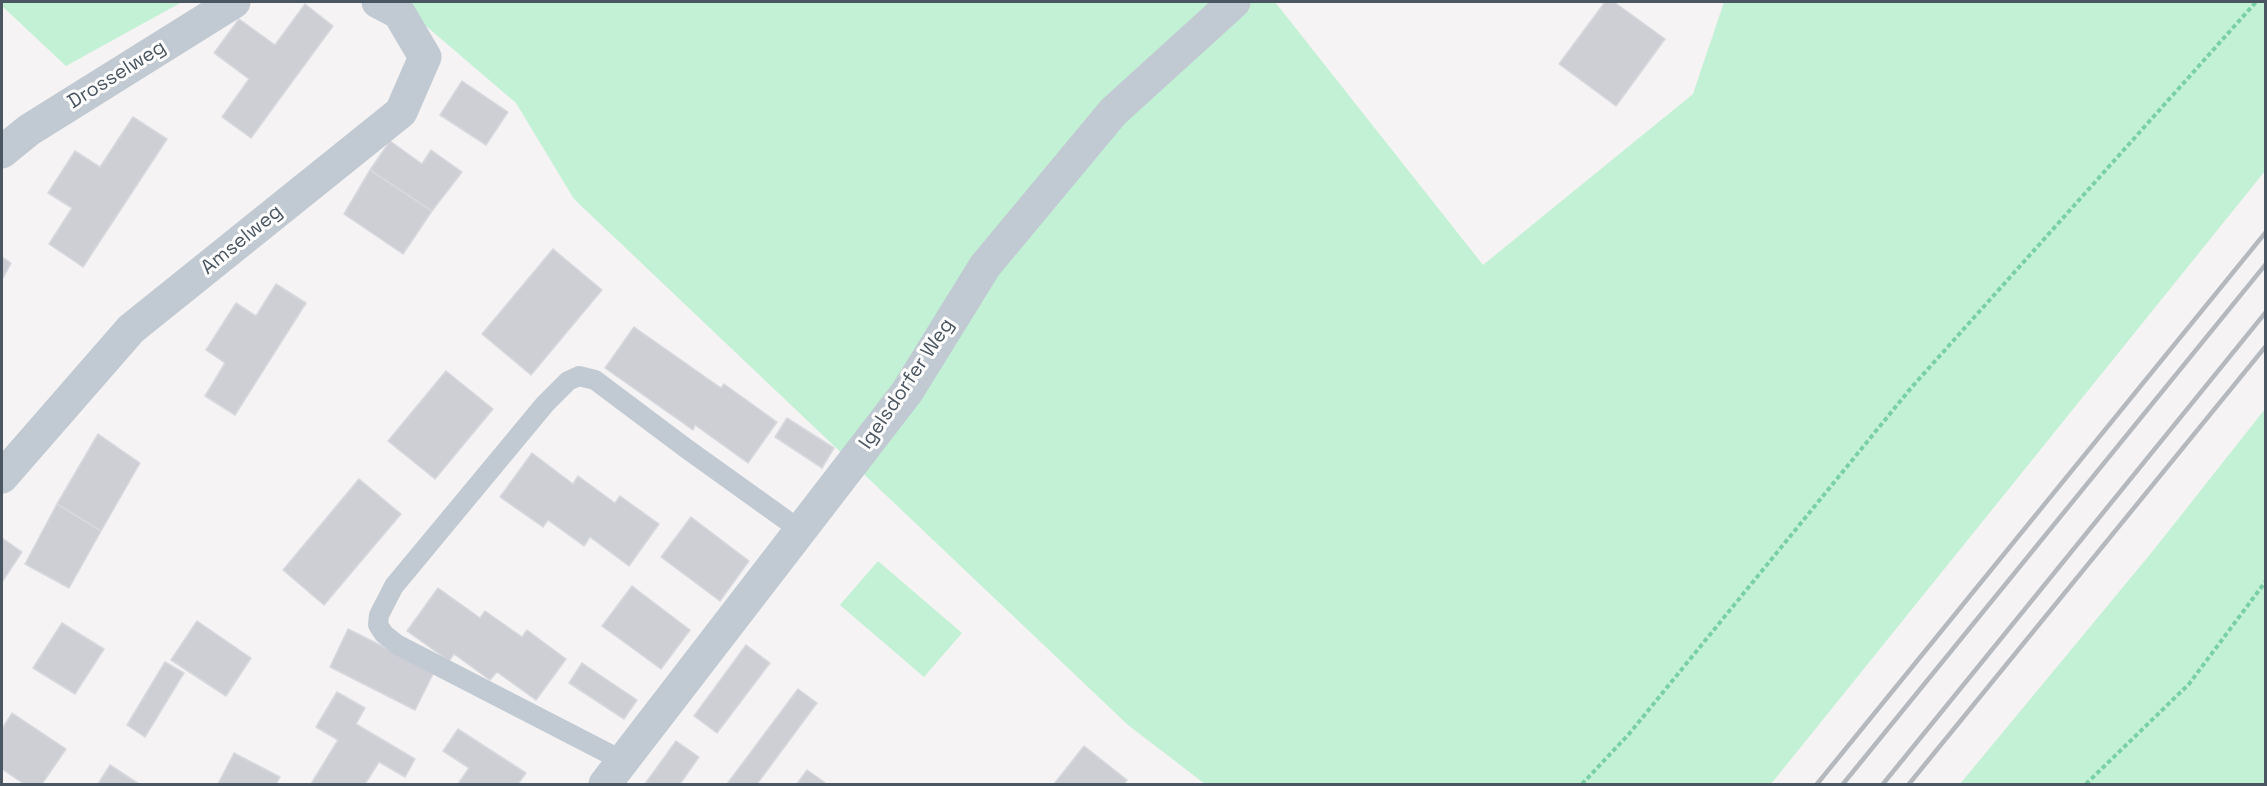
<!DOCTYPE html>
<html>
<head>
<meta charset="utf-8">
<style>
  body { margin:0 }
  #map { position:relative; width:2267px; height:786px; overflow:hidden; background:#f5f3f3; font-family:"Space Grotesk",sans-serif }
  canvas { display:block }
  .frame { position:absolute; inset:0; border:3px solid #4a5661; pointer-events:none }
</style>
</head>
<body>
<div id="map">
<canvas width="2267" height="786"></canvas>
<div class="frame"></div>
</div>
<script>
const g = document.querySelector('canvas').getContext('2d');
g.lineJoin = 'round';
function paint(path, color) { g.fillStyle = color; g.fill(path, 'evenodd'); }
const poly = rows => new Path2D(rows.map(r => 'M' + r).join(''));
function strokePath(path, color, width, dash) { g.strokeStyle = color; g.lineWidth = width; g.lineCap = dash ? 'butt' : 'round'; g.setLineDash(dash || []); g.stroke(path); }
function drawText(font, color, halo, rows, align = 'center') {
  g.font = font + ' "Space Grotesk",sans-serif'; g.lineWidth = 6; g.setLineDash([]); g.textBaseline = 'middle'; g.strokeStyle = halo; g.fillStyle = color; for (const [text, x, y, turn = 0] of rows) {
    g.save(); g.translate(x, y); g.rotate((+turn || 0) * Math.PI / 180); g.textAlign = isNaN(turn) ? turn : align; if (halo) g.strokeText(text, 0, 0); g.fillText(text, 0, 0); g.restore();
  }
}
const green = poly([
  [2,2,182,2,66,66,2,6],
  [398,2,1275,2,1483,265,1693,94,1724,2,2265,2,2265,171,1771,784,1205,784,1128,725,574,199,516,103],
  [2265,409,2265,784,1960,784,2152,552],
  [878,561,962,633,924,677,840,605]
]);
const building = poly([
  [1605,2,1614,2,1665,39,1616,106,1559,64,1605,2],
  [305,4,333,26,251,138,222,117,249,79,214,53,239,19,275,45,305,4],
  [462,81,508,112,486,145,440,115,462,81],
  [133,117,167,139,83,267,49,244,72,208,48,193,75,151,100,167,133,117],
  [390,141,422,164,431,150,462,172,432,211,370,170,390,141],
  [370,170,432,211,403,254,344,214,370,170],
  [553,249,602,290,531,375,482,334,553,249],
  [2,257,11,263,2,280,2,257],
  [276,284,306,303,235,415,205,396,225,363,206,350,236,303,256,316,276,284],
  [634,327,721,388,724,384,777,422,748,463,695,425,693,430,605,368,634,327],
  [446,371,493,409,435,479,388,441,446,371],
  [787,418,834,448,822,468,775,437,787,418],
  [98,434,140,463,101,531,57,504,98,434],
  [532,453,573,484,578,476,615,503,620,496,659,524,629,566,590,537,584,546,548,520,543,527,500,497,532,453],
  [359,479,401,514,324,605,283,570,359,479],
  [57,504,101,531,69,588,25,564,57,504],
  [691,517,749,561,720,601,661,557,691,517],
  [2,538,22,552,2,582,2,538],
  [632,586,690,630,661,669,602,626,632,586],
  [438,588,480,618,485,611,522,637,527,630,566,659,536,700,497,672,490,680,454,654,449,661,407,631,438,588],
  [197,621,251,658,226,696,171,660,197,621],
  [62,623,104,649,75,694,33,668,62,623],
  [348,629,434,672,415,710,330,667,348,629],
  [746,645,770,663,717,733,694,716,746,645],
  [165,662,184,673,145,737,127,725,165,662],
  [582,663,637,700,624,719,569,683,582,663],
  [798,689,817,703,757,784,727,784,798,689],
  [337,692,365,708,356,724,415,759,405,777,379,762,365,784,311,784,338,740,316,727,337,692],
  [12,713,66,749,42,784,24,784,2,769,2,729,12,713],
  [458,729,526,773,518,784,458,784,469,768,443,751,458,729],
  [676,741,699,757,680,784,645,784,676,741],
  [1084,746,1127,780,1124,784,1054,784,1084,746],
  [234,753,280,777,276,784,218,784,234,753],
  [110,765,139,784,98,784,110,765],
  [807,770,827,784,797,784,807,770]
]);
const path = poly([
  [1582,784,1629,734,1911,388,2256,2],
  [2086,784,2189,684,2266,581]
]);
const lane = poly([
  [623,761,398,645,384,634,378,625,379,615,394,586,545,404,568,381,579,376,595,380,687,449,800,530]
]);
const street = poly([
  [2,152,29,130,234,2],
  [2,477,131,329,401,112,425,57,399,13,378,2],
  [605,784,907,392,985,266,1113,112,1234,2]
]);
const rail = poly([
  [1817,784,2266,232],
  [1843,784,2266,264],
  [1883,784,2266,312],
  [1909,784,2266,346]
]);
const streetNames = [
  ["Drosselweg",117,75,-32],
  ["Amselweg",242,240,-39],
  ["Igelsdorfer Weg",907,384,-56]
];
paint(green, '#c3f1d5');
paint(building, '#cdcfd5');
strokePath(building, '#d7d9de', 1.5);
strokePath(path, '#7ad0a6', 4, [4.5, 3]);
strokePath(lane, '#c1cad2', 20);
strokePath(street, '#c1cad2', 33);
strokePath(rail, '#b5b8bd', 4.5);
drawText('20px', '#4a5661', '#fff', streetNames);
</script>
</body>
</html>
